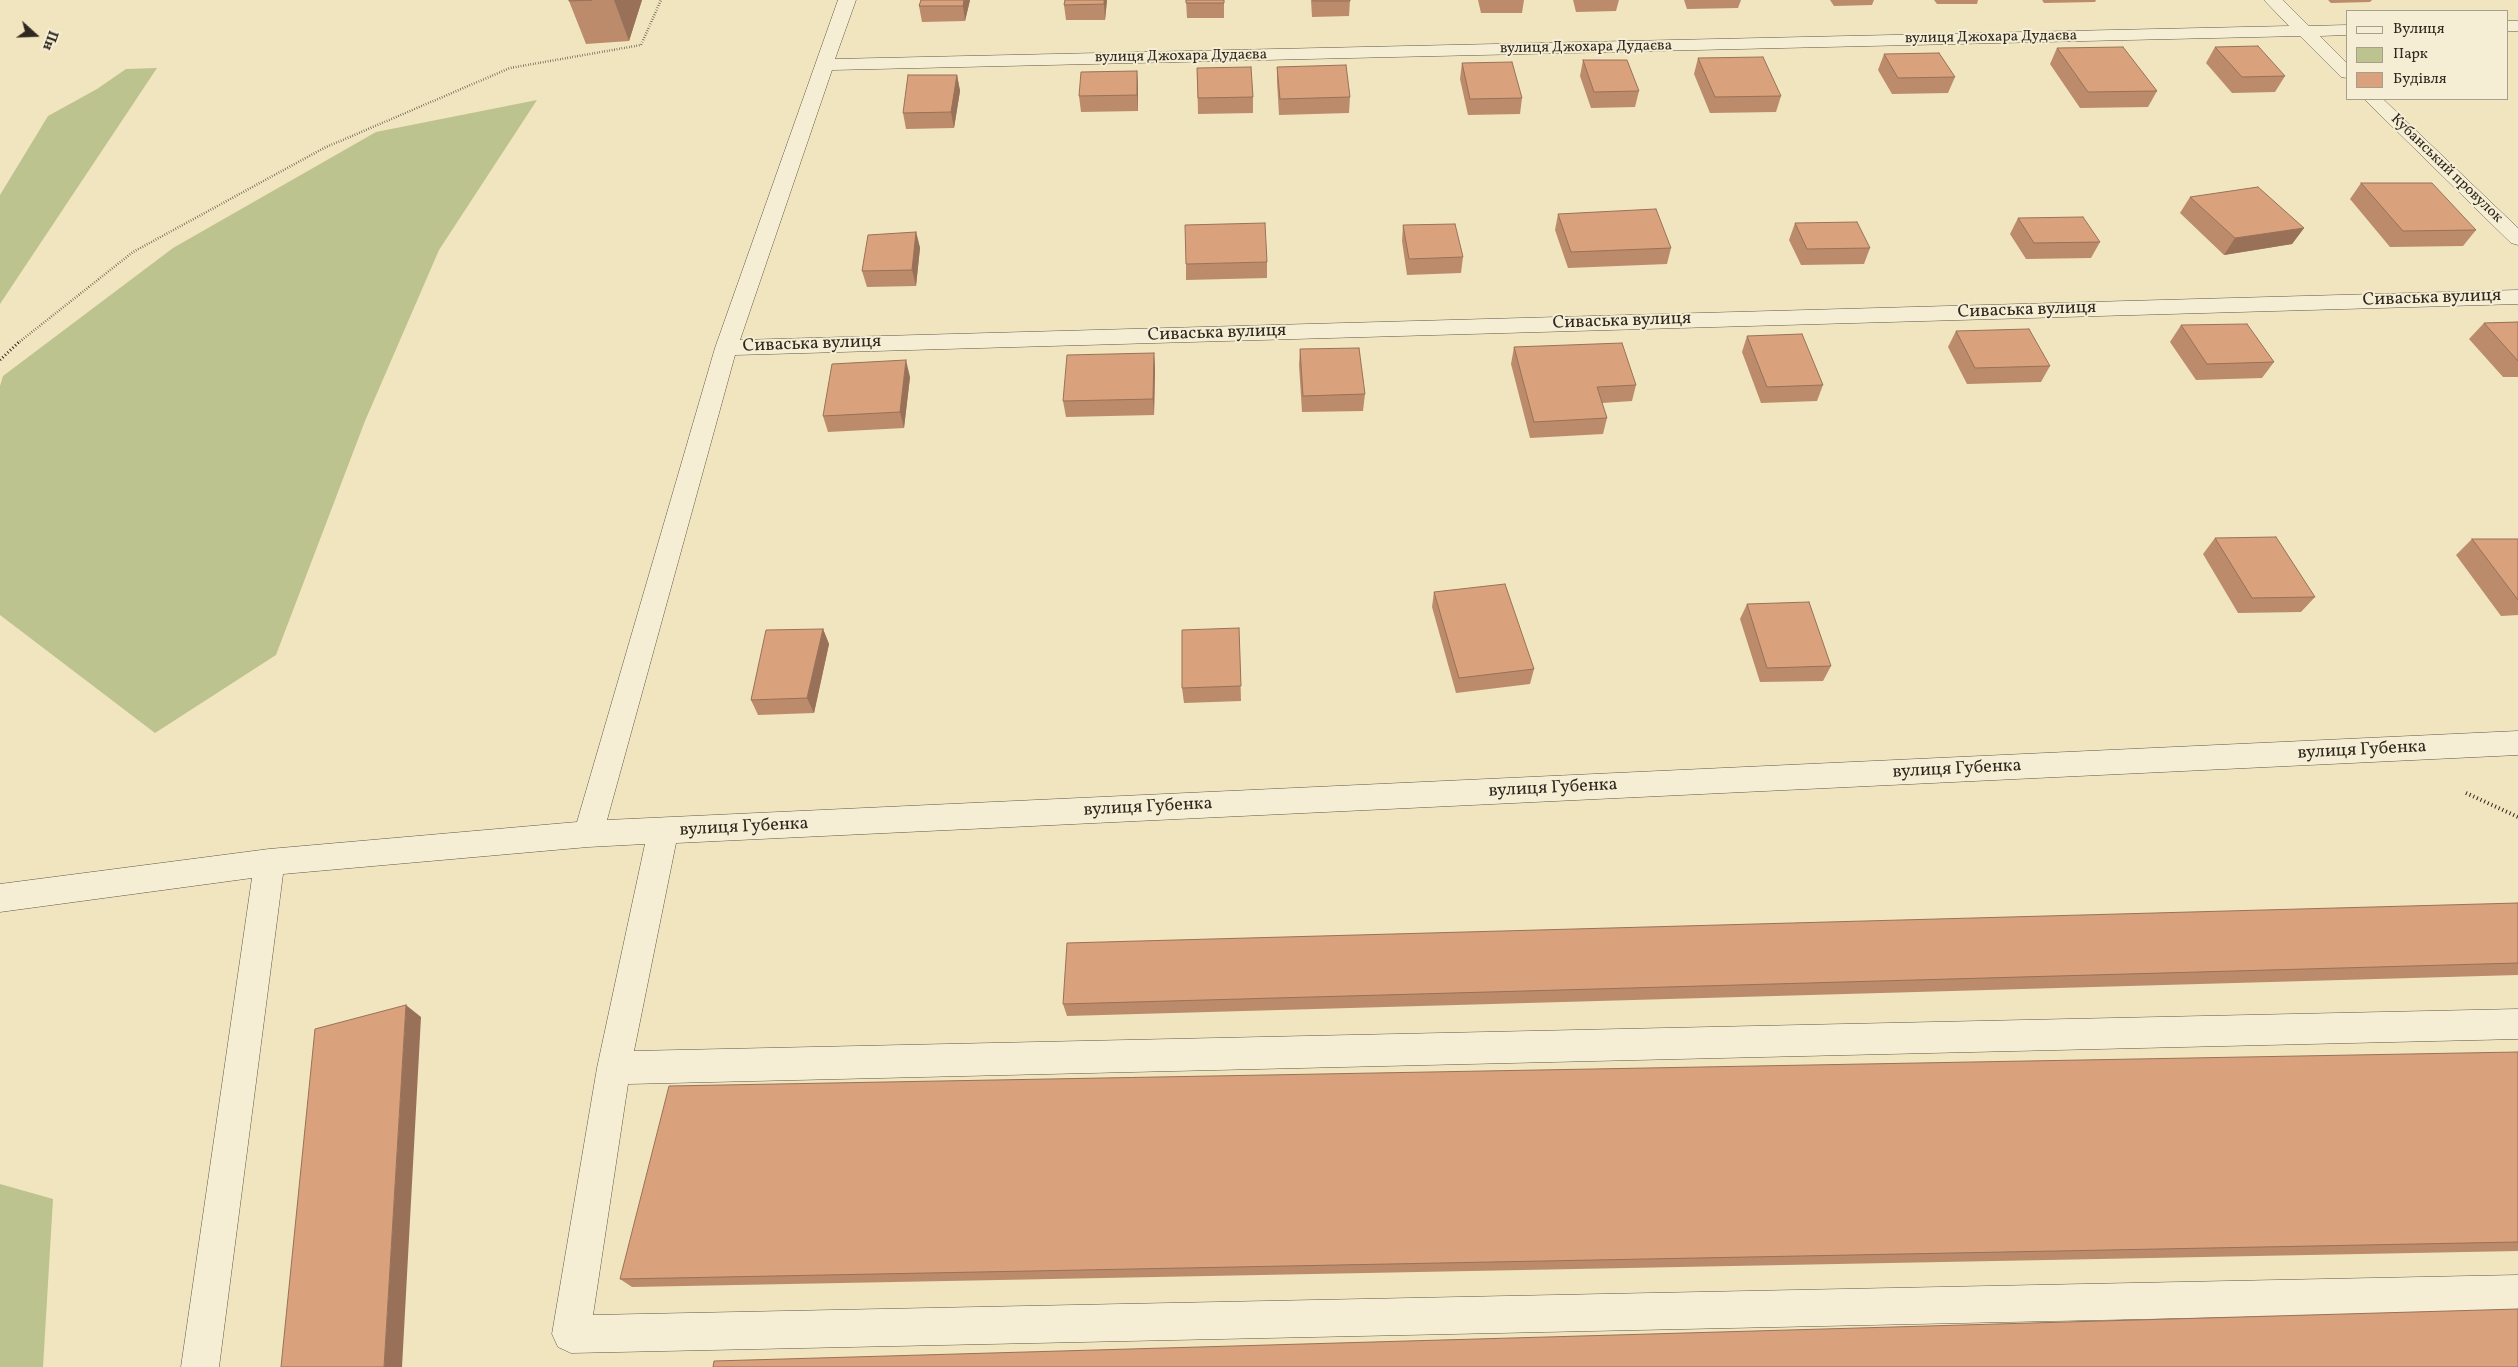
<!DOCTYPE html>
<html>
<head>
<meta charset="utf-8">
<style>
  body { margin:0 }
  #map { position:relative; width:2518px; height:1367px; overflow:hidden; background:#f0e5bf; font-family:Vollkorn,serif }
  canvas { display:block }
  .legend { position:absolute; left:2346px; top:10px; width:162px; height:90px; box-sizing:border-box; background:#f5eed5; border:1px solid #a69f8c; margin:0; padding:6px 9px; list-style:none; font-size:15px; color:#30281e }
  .legend li { display:flex; align-items:center; gap:10px; height:25px }
  .legend b { width:25px; border:1px solid #a69f8c }
  .north { position:absolute; left:10px; top:10px; width:50px; height:50px; -webkit-text-stroke:4px #f5eed5; paint-order:stroke; rotate:110deg; font-size:14px; font-weight:700; line-height:20px; text-align:center; color:#30281e }
  .north::after { content:''; display:block; margin:auto; width:18px; height:22px; background:#30281e; clip-path:polygon(50% 0,100% 100%,50% 72%,0 100%) }
</style>
</head>
<body>
<div id="map">
<canvas width="2518" height="1367"></canvas>
<ul class="legend">
<li><b style="height:6px;background:#f5eed5"></b>Вулиця</li>
<li><b style="height:14px;background:#bdc38f"></b>Парк</li>
<li><b style="height:14px;background:#d9a27d"></b>Будівля</li>
</ul>
<div class="north">Пн</div>
</div>
<script>
const g = document.querySelector('canvas').getContext('2d');
g.lineJoin = 'round';
function paint(path, color) { g.fillStyle = color; g.fill(path, 'evenodd'); }
const poly = rows => new Path2D(rows.map(r => 'M' + r).join(''));
function strokePath(path, color, width, dash) { g.strokeStyle = color; g.lineWidth = width; g.lineCap = dash ? 'butt' : 'round'; g.setLineDash(dash || []); g.stroke(path); }
function drawText(font, color, halo, rows, align = 'center') {
  g.font = font + ' Vollkorn,serif'; g.lineWidth = 4; g.setLineDash([]); g.textBaseline = 'middle'; g.strokeStyle = halo; g.fillStyle = color; for (const [text, x, y, turn = 0] of rows) {
    g.save(); g.translate(x, y); g.rotate((+turn || 0) * Math.PI / 180); g.textAlign = isNaN(turn) ? turn : align; if (halo) g.strokeText(text, 0, 0); g.fillText(text, 0, 0); g.restore();
  }
}
const green = poly([
  [157,68,0,304,0,195,48,116,97,89,126,69],
  [537,100,439,250,365,421,276,655,155,733,0,615,0,386,3,376,173,248,376,132],
  [0,1184,53,1199,43,1367,0,1367]
]);
const pathFar2 = poly([
  [18,343,133,252,324,148,510,68,641,45,661,0]
]);
const pathFar1 = poly([
  [0,360,19,342]
]);
const path = poly([
  [2466,793,2518,817]
]);
const minor = poly([
  [838,0,856,0,835,59,2289,26,2264,0,2283,0,2309,26,2347,25,2347,35,2320,36,2347,63,2347,78,2341,77,2300,36,832,70,740,340,2518,290,2518,304,735,355,607,820,2518,731,2518,755,676,843,634,1051,2518,1009,2518,1039,628,1084,593,1315,2518,1275,2518,1311,571,1353,558,1347,552,1334,597,1068,645,844,588,847,283,874,219,1367,181,1367,252,878,0,912,0,884,269,849,577,822,715,348,838,0],
  [2507,21,2518,21,2518,31,2507,31,2507,21],
  [2364,99,2383,99,2518,228,2518,245,2511,243,2364,99]
]);
const wall = poly([
  [569,0,642,0,629,41,586,44,569,1],
  [921,0,970,0,965,21,922,22,919,6],
  [1065,0,1107,0,1105,20,1066,20,1064,5],
  [1186,0,1224,0,1224,18,1187,18],
  [1311,0,1350,0,1349,16,1312,17],
  [1478,0,1524,0,1522,13,1481,13],
  [1573,0,1619,0,1616,11,1576,12],
  [1684,0,1741,0,1738,8,1687,9],
  [1830,0,1874,0,1872,5,1834,6],
  [1934,0,1978,0,1977,4,1937,4],
  [2042,0,2096,0,2095,2,2044,3],
  [2328,0,2372,0,2370,2,2331,3],
  [2215,47,2285,76,2275,92,2232,93,2206,63],
  [2057,48,2157,91,2148,107,2080,108,2050,64],
  [1884,54,1955,77,1948,93,1892,94,1878,70],
  [1698,58,1781,96,1776,112,1710,113,1694,74],
  [1583,60,1639,91,1635,107,1591,108,1580,76],
  [1462,63,1522,98,1520,114,1468,115,1460,79],
  [1277,67,1350,97,1349,113,1279,115,1277,82],
  [1197,68,1253,97,1253,113,1198,114],
  [1137,71,1138,87,1138,111,1081,112,1079,96],
  [957,75,960,91,954,128,906,129,903,113],
  [2361,183,2476,230,2463,246,2390,247,2350,199],
  [2190,197,2304,228,2292,244,2224,255,2180,213],
  [1558,214,1671,248,1667,264,1568,268,1555,230],
  [2018,218,2100,242,2091,258,2026,259,2010,234],
  [1795,223,1870,248,1864,264,1801,265,1789,240],
  [1403,225,1463,257,1461,273,1407,275,1402,241],
  [916,232,920,248,916,286,867,287,862,271],
  [1267,262,1267,278,1186,280,1186,264],
  [2518,322,2518,377,2503,377,2469,339,2484,323],
  [2181,325,2274,362,2262,378,2196,380,2170,342],
  [1956,331,2050,366,2041,382,1967,384,1948,347],
  [1747,336,1823,385,1817,401,1761,403,1742,352],
  [1514,347,1636,385,1632,401,1602,403,1607,418,1603,434,1530,438,1511,364],
  [1300,349,1365,394,1363,411,1302,412,1299,365],
  [1154,353,1155,369,1154,415,1066,417,1063,401],
  [910,377,904,428,828,432,823,416],
  [2215,538,2315,597,2301,612,2238,613,2203,554],
  [2472,539,2518,539,2518,615,2501,616,2456,555],
  [1434,592,1534,669,1530,684,1456,693,1432,607],
  [1747,604,1831,666,1823,681,1760,682,1740,619],
  [1239,628,1241,701,1184,703,1182,688],
  [823,629,829,644,814,713,758,715,751,700],
  [2518,903,2518,975,1067,1016,1063,1004],
  [2518,1052,2518,1251,632,1287,620,1279]
]);
const shadedWall = poly([
  [614,0,642,0,629,41],
  [964,0,970,0,965,21,963,6],
  [1104,0,1107,0,1105,20,1104,4],
  [1137,71,1138,87,1138,111,1137,95],
  [957,75,960,91,954,128,951,112],
  [2304,228,2292,244,2224,255,2235,238],
  [916,232,920,248,916,286,912,270],
  [1154,353,1155,369,1154,415,1153,399],
  [906,360,910,377,904,428,900,412],
  [823,629,829,644,814,713,807,698],
  [406,1005,421,1017,402,1367,384,1367]
]);
const building = poly([
  [569,0,592,0,569,1,569,0],
  [921,0,964,0,963,6,919,6,921,0],
  [1065,0,1104,0,1104,4,1064,5,1065,0],
  [1186,0,1224,0,1224,3,1186,3,1186,0],
  [1313,0,1350,0,1350,1,1313,1,1313,0],
  [2258,46,2285,76,2242,77,2215,47,2258,46],
  [2123,47,2157,91,2088,92,2057,48,2123,47],
  [1939,53,1955,77,1898,78,1884,54,1939,53],
  [1763,57,1781,96,1715,97,1698,58,1763,57],
  [1583,60,1627,60,1639,91,1594,92,1583,60],
  [1512,62,1522,98,1470,99,1462,63,1512,62],
  [1346,65,1350,97,1280,99,1277,67,1346,65],
  [1251,67,1253,97,1198,98,1197,68,1251,67],
  [1137,71,1137,95,1079,96,1081,72,1137,71],
  [908,75,957,75,951,112,903,113,908,75],
  [2361,183,2432,183,2476,230,2403,231,2361,183],
  [2258,187,2304,228,2235,238,2190,197,2258,187],
  [1656,209,1671,248,1571,252,1558,214,1656,209],
  [2083,217,2100,242,2034,243,2018,218,2083,217],
  [1857,222,1870,248,1807,249,1795,223,1857,222],
  [1265,223,1267,262,1186,264,1185,225,1265,223],
  [1455,224,1463,257,1409,259,1403,225,1455,224],
  [916,232,912,270,862,271,868,235,916,232],
  [2518,322,2518,361,2484,323,2518,322],
  [2247,324,2274,362,2207,364,2181,325,2247,324],
  [2029,329,2050,366,1975,368,1956,331,2029,329],
  [1802,334,1823,385,1767,387,1747,336,1802,334],
  [1622,343,1636,385,1597,387,1607,418,1534,422,1514,347,1622,343],
  [1359,348,1365,394,1303,396,1300,349,1359,348],
  [1154,353,1153,399,1063,401,1067,355,1154,353],
  [906,360,900,412,823,416,832,364,906,360],
  [2276,537,2315,597,2252,598,2215,538,2276,537],
  [2472,539,2518,539,2518,600,2472,539],
  [1505,584,1534,669,1459,678,1434,592,1505,584],
  [1809,602,1831,666,1767,668,1747,604,1809,602],
  [1239,628,1241,686,1182,688,1182,630,1239,628],
  [823,629,807,698,751,700,766,630,823,629],
  [2518,903,2518,963,1063,1004,1067,943,2518,903],
  [406,1005,384,1367,281,1367,315,1029,406,1005],
  [2518,1052,2518,1242,620,1279,669,1086,2518,1052],
  [2518,1309,2518,1367,713,1367,714,1361,2518,1309]
]);
const farStreetnames = [
  ["вулиця Джохара Дудаєва",1991,38,-1],
  ["вулиця Джохара Дудаєва",1586,48,-1],
  ["вулиця Джохара Дудаєва",1181,57,-1],
  ["Кубанський провулок",2446,169,44]
];
const streetNames = [
  ["Сиваська вулиця",2432,299,-2],
  ["Сиваська вулиця",2027,311,-2],
  ["Сиваська вулиця",1622,322,-2],
  ["Сиваська вулиця",1217,334,-2],
  ["Сиваська вулиця",812,345,-2],
  ["вулиця Губенка",2362,751,-3],
  ["вулиця Губенка",1957,770,-3],
  ["вулиця Губенка",1553,789,-3],
  ["вулиця Губенка",1148,808,-3],
  ["вулиця Губенка",744,828,-3]
];
paint(green, '#bdc38f');
strokePath(minor, '#605746', 1);
strokePath(pathFar2, '#30281e', 2.5, [0.5, 2]);
strokePath(pathFar1, '#30281e', 3, [1, 2.5]);
strokePath(path, '#30281e', 4, [1, 3]);
paint(minor, '#f5eed5');
paint(wall, '#bb8b6c');
paint(shadedWall, '#987158');
paint(building, '#d9a27d');
strokePath(building, '#987158', 1);
drawText('15px', '#30281e', '#f5eed5', farStreetnames);
drawText('18px', '#30281e', '#f5eed5', streetNames);
</script>
</body>
</html>
